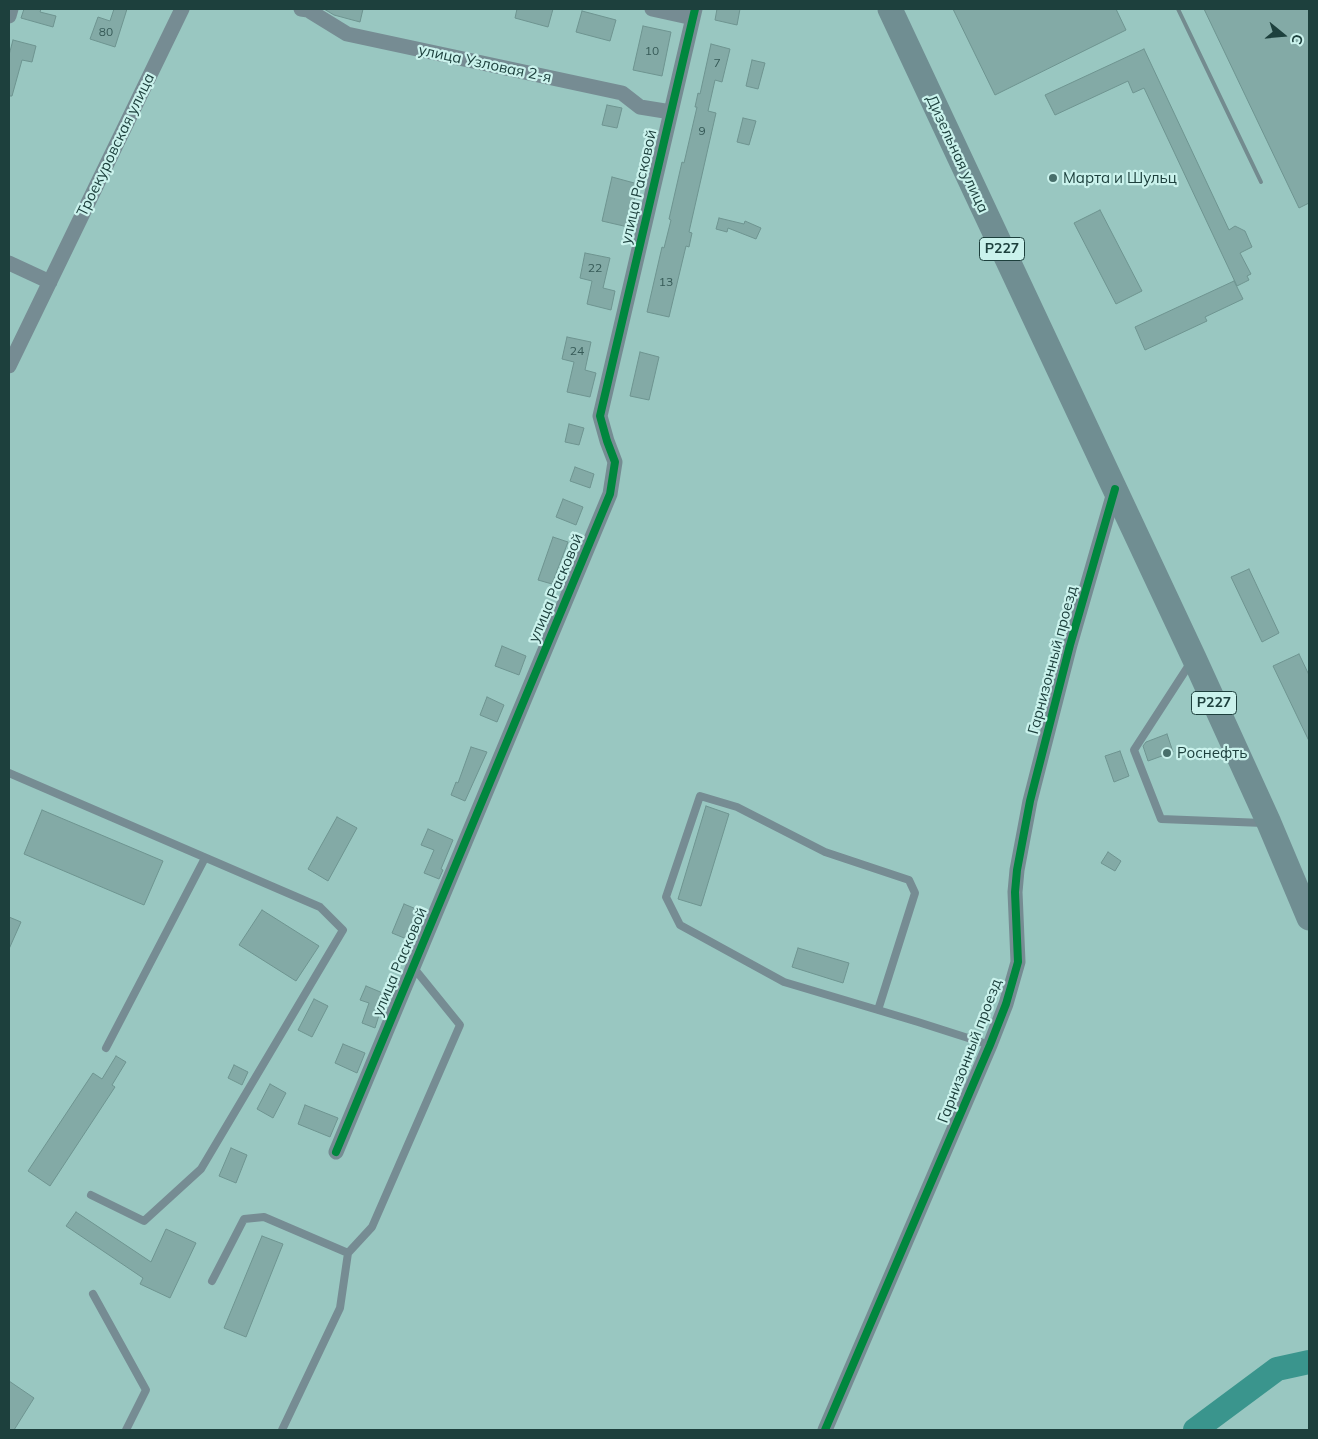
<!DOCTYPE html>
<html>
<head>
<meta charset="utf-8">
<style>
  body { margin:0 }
  #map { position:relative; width:1318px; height:1439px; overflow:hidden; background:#99c7c1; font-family:Mulish,sans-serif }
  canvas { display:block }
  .frame { position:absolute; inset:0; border:10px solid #1d403d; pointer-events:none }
  .north { position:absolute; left:1258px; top:10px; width:50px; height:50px; -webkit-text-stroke:4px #caf2ec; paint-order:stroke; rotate:107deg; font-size:14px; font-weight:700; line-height:20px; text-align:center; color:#1d403d }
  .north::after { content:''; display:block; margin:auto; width:18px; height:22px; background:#1d403d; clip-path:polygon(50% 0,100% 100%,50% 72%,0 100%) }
</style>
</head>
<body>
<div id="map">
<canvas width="1318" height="1439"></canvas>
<div class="frame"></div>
<div class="north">С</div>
</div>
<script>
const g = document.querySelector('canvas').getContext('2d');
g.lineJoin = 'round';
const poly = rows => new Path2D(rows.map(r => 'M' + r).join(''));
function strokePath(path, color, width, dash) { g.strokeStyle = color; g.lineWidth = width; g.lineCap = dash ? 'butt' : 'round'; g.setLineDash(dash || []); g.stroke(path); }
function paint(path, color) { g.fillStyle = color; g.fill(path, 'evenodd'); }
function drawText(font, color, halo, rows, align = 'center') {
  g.font = font + ' Mulish,sans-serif'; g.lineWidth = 4.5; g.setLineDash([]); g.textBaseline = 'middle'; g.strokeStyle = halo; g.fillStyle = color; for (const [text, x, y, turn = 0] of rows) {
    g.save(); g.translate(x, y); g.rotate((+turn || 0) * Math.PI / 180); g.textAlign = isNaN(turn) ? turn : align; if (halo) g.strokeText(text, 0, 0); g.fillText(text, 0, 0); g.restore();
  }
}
const river = poly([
  [1195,1430,1277,1369,1309,1362]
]);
const building = poly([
  [24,9,41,9,40,12,56,16,53,27,21,18,24,9],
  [114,9,127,9,115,47,90,39,98,17,110,21,114,9],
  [324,9,363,9,360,22,334,15,324,9],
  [517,9,553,9,548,27,515,18,517,9],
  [717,9,740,9,737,25,715,20,717,9],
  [953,9,1116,9,1126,30,995,95,953,9],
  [1204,9,1309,9,1309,203,1299,208,1204,9],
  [582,11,616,20,610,41,576,32,582,11],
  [643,26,671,32,662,76,633,70,643,26],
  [13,40,36,46,32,62,22,60,12,96,9,96,9,55,13,40],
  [711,44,730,49,722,82,715,80,708,111,716,113,689,232,692,233,689,247,686,246,669,317,647,312,662,247,664,248,671,220,669,219,682,162,684,163,697,107,695,107,698,93,700,94,711,44],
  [1144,49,1229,230,1235,226,1245,231,1252,247,1240,253,1251,274,1247,276,1249,280,1237,286,1144,88,1133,93,1128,81,1055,115,1045,95,1144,49],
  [752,60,765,63,758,89,746,86,752,60],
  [607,105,622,108,617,128,602,125,607,105],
  [743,118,756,121,749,145,737,142,743,118],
  [612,177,638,184,628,227,602,221,612,177],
  [1100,210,1142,291,1116,304,1074,223,1100,210],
  [719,218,744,224,745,221,761,228,756,239,728,228,727,232,716,229,719,218],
  [585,253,610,258,603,288,615,291,611,310,587,304,592,281,580,278,585,253],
  [1234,281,1243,299,1205,317,1207,321,1145,350,1135,327,1234,281],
  [567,337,591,342,585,370,596,373,590,397,567,392,574,362,562,359,567,337],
  [640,352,659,357,649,400,630,396,640,352],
  [569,424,584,428,579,445,565,442,569,424],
  [575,467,594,474,590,488,570,481,575,467],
  [563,499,583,507,576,525,556,517,563,499],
  [553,537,568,542,552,584,538,580,553,537],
  [1249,569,1279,633,1262,642,1231,577,1249,569],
  [502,646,526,656,519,675,495,666,502,646],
  [1299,654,1309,675,1309,741,1273,666,1299,654],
  [487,697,504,705,497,722,480,715,487,697],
  [1167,734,1173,752,1148,761,1143,746,1146,742,1167,734],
  [471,747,487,752,465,801,451,795,456,782,458,783,471,747],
  [1120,751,1129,776,1114,782,1105,756,1120,751],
  [706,806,729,814,701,906,678,899,706,806],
  [42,810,163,861,144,905,24,854,42,810],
  [337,817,357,828,328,881,308,869,337,817],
  [428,829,453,840,441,869,443,870,439,879,424,873,434,850,421,845,428,829],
  [1108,852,1121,861,1115,871,1101,863,1108,852],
  [404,904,421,911,409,940,392,933,404,904],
  [262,910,319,946,296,981,239,945,262,910],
  [9,917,21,922,9,949,9,917],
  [798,948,849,963,843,983,792,967,798,948],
  [366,986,390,996,384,1010,381,1009,375,1028,362,1023,369,1003,360,1000,366,986],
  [314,999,328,1006,312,1037,298,1030,314,999],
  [343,1044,365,1053,357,1073,335,1063,343,1044],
  [116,1056,126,1062,112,1085,115,1087,50,1186,28,1171,93,1073,102,1079,116,1056],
  [234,1065,248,1072,242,1085,228,1078,234,1065],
  [270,1084,286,1093,273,1118,257,1109,270,1084],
  [305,1105,338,1118,330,1137,298,1124,305,1105],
  [231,1148,247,1155,236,1183,219,1176,231,1148],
  [76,1212,151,1262,166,1229,196,1243,170,1298,140,1284,143,1278,66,1226,76,1212],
  [262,1236,283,1244,246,1337,224,1328,262,1236],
  [9,1381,34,1398,14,1430,9,1430,9,1381]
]);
const lane = poly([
  [1191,662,1134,750,1161,819,1263,823],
  [9,773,320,907,343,930,201,1169,144,1221,91,1195],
  [878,1010,915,893,909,880,825,852,737,807,700,796,666,897,680,925,784,982,878,1010,918,1022,990,1045],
  [106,1048,205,858],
  [212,1281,244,1219,264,1217,348,1253],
  [93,1294,146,1390,126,1430],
  [282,1430,340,1308,348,1253,372,1227,460,1025,413,967]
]);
const street = poly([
  [301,9,308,10,347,34,622,93,640,107,671,112],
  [652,9,693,18],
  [9,16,11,9],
  [9,263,50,282],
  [9,366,182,9],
  [336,1152,610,494,615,462,607,441,600,416,695,9],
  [825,1430,990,1045,1006,1004,1018,962,1015,892,1017,870,1030,801,1070,645,1115,489]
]);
const primary = poly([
  [890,9,1194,658,1269,823,1309,918]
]);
const rail = poly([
  [1178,9,1261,182]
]);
const cycleway = poly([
  [336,1152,610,494,615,462,607,441,600,416,695,9],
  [825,1430,990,1045,1006,1004,1018,962,1015,892,1017,870,1030,801,1070,645,1115,489]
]);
const markers = [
  [1053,178,5,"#486f6b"],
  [1167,753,5,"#486f6b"]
];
const numberNames = [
  ["80",106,32],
  ["10",652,51],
  ["7",717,63],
  ["9",702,131],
  ["22",595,268],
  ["13",666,282],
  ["24",577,351]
];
const shields = [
  [1002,249,45],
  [1214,703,45]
];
const shieldNames = [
  ["Р227",1002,249],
  ["Р227",1214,703]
];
const streetNames = [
  ["улица Узловая 2-я",485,64,12],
  ["Троекуровская улица",116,145,-64],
  ["Дизельная улица",957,154,65],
  ["улица Расковой",639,187,-77],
  ["улица Расковой",556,588,-67],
  ["Гарнизонный проезд",1053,660,-75],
  ["улица Расковой",400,962,-67],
  ["Гарнизонный проезд",970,1051,-69]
];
const poiNames = [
  ["Марта и Шульц",1063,178],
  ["Роснефть",1177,753]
];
strokePath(river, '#3a958d', 24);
paint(building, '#83aaa6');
strokePath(building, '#6e9490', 1);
strokePath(lane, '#768c93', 8);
strokePath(street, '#768c93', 15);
strokePath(primary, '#708e92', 25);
strokePath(rail, '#738b8f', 4);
strokePath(cycleway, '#00873e', 8);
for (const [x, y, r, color] of markers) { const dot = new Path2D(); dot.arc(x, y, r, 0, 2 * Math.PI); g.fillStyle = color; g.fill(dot); strokePath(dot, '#caf2ec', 2); }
drawText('12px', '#365a57', null, numberNames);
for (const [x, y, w] of shields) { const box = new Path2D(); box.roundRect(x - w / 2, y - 11.5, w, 23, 4); g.fillStyle = '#caf2ec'; g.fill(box); strokePath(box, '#1d403d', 1); }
drawText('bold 14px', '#1d403d', null, shieldNames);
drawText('15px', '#1d403d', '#caf2ec', streetNames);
drawText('15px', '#1d403d', '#caf2ec', poiNames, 'left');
</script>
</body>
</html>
